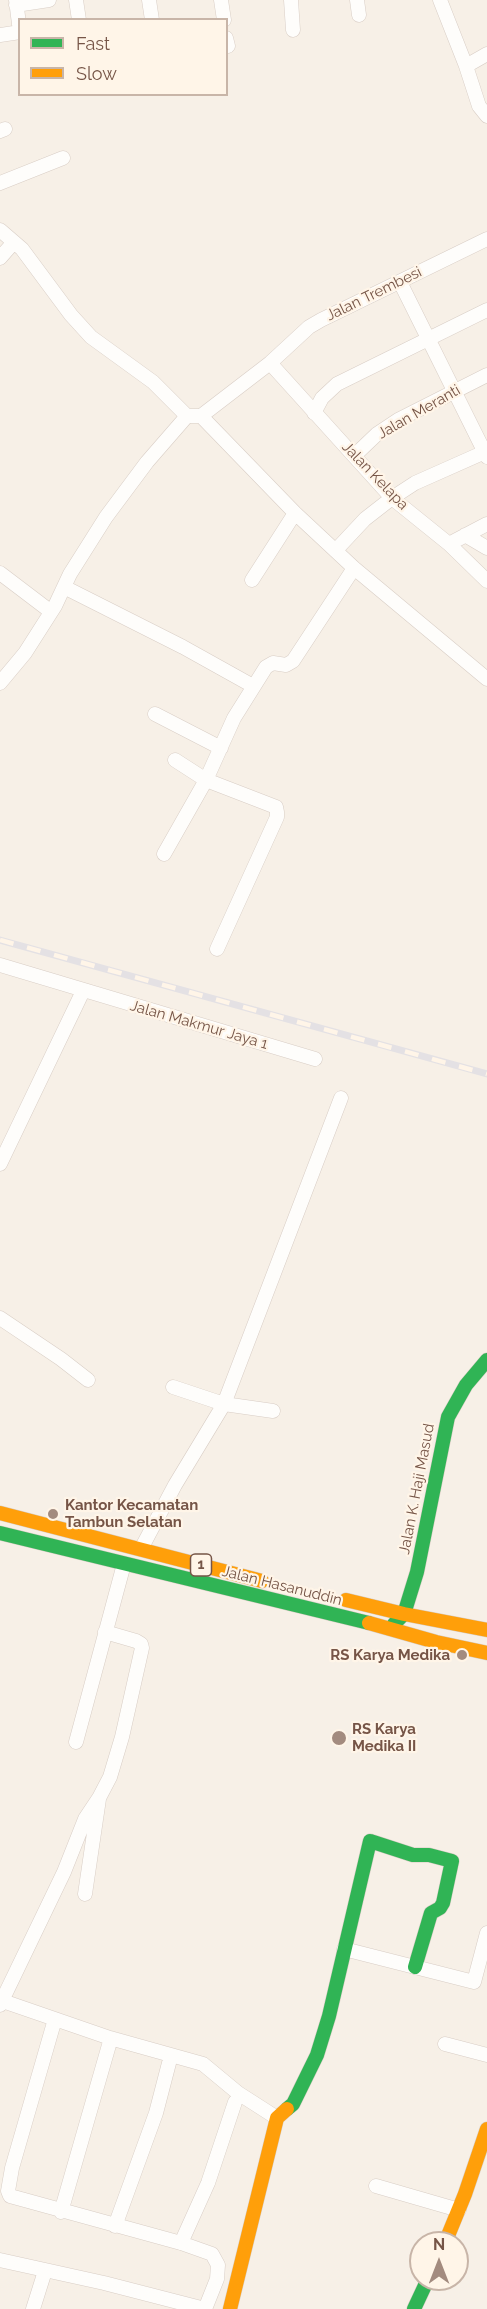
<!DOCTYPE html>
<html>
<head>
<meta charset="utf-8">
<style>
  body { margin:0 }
  #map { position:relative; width:487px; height:2309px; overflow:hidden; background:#f7f0e7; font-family:Raleway,sans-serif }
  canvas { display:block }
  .legend { position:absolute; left:18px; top:18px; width:210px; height:78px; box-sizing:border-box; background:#fff5e8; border:2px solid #c8b5a8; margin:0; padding:8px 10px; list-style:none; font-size:18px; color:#765547 }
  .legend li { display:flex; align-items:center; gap:12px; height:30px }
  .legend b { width:30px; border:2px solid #c8b5a8 }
  .north { position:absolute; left:409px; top:2231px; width:60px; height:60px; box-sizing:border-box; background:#fff5e8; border:2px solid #c8b5a8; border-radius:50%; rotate:0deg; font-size:16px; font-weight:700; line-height:24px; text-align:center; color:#765547 }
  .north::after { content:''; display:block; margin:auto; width:21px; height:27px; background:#a38b7f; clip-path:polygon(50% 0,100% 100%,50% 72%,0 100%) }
</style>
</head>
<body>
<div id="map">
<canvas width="487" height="2309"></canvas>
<ul class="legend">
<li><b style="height:8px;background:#30b455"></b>Fast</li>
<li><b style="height:8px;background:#ff9f0a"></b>Slow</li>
</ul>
<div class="north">N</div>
</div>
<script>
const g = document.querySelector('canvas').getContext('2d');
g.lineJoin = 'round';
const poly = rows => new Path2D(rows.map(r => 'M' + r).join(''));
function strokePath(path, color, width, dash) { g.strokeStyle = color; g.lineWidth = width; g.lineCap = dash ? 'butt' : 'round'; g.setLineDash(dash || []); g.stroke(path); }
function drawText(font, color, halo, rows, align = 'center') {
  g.font = font + ' Raleway,sans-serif'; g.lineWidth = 4.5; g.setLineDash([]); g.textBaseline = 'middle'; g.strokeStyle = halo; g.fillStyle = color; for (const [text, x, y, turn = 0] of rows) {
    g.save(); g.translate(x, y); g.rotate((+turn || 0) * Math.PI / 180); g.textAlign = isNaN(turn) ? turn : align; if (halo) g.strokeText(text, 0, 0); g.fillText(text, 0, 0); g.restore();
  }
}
const street = poly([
  [16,0,20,32],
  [76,0,79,20],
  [149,0,152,20],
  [221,0,224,20],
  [291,0,293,30],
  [357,0,359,15],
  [440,0,466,66,479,106,487,116],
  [16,5,49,0],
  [0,35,20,32],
  [226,38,228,46],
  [466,66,487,54],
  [0,131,5,129],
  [0,183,63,158],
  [0,230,22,249,71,315,91,337,153,382,187,416,201,416,270,363,309,327,321,320,487,239],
  [0,258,14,242],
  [400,282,487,457],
  [270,363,392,498,449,544,487,581],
  [314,413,322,398,337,384,487,310],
  [201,416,295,513,354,568,487,679],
  [355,455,377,434,398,420,487,375],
  [465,535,487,548],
  [449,544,487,524],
  [336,550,365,519,392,498,415,483,487,451],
  [0,573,50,611],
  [252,580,295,513],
  [64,587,183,647,253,686],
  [0,683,25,653,55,606,70,574,106,517,147,462,187,416],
  [155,714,221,748],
  [175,760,206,780,276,807,277,812,277,817,217,949],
  [164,854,206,780,234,718,266,667,273,663,286,665,293,661,354,568],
  [0,965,315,1059],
  [0,1164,83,991],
  [0,1318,61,1359,88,1380],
  [173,1387,224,1404,273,1411],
  [141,1549,175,1485,224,1404,341,1098],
  [76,1742,124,1564],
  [85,1894,99,1799],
  [344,1949,474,1982,487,1933],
  [0,2000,110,2038,203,2064,238,2093,277,2118],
  [0,2005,64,1872,85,1819,99,1798,110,1777,122,1737,142,1648,141,1644,136,1641,105,1632],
  [53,2026,12,2168,8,2191,10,2196,181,2243,212,2254,218,2265,217,2279,205,2309],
  [445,2044,487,2055],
  [376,2186,459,2210],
  [61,2212,109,2045],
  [115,2226,156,2113,169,2063],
  [181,2243,208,2183,235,2102],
  [0,2260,104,2283,205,2309],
  [33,2309,45,2271]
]);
const fast = poly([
  [0,1533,369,1623],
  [394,1624,404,1614,417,1572,448,1417,466,1385,487,1360],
  [287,2109,293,2104,317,2055,329,2016,370,1841,413,1855,429,1855,452,1861,443,1903,440,1908,431,1913,415,1967],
  [414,2309,428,2279]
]);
const slow = poly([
  [0,1513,262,1581],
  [346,1600,404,1614,487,1630],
  [369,1623,436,1642,487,1653],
  [445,2243,465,2194,487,2129],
  [230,2309,277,2118,287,2109]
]);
const rail = poly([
  [0,940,487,1074]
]);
const markers = [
  [53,1514,6,"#a38b7f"],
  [462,1655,6,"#a38b7f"],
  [339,1738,8,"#a38b7f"]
];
const shields = [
  [201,1565,21]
];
const shieldNames = [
  ["1",201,1565]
];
const streetNames = [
  ["Jalan Trembesi",374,294,-26],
  ["Jalan Meranti",419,412,-30],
  ["Jalan Kelapa",375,476,46],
  ["Jalan Makmur Jaya 1",199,1025,16],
  ["Jalan K. Haji Masud",417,1489,-79],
  ["Jalan Hasanuddin",282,1586,14]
];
const poiNames = [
  ["Kantor Kecamatan",65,1505],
  ["Tambun Selatan",65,1522],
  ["RS Karya Medika",450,1655,"right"],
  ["RS Karya",352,1729],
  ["Medika II",352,1746]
];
strokePath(street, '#d8cdc5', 15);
strokePath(fast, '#d7ccc4', 15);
strokePath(slow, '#d7ccc4', 15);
strokePath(street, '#fefdfb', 14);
strokePath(fast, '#30b455', 14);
strokePath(slow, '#ff9f0a', 14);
strokePath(rail, '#e4e1e4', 7);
strokePath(rail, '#fff5e8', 4.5, [14]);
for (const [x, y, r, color] of markers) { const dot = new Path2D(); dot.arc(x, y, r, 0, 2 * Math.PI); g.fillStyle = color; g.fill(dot); strokePath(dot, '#fff5e8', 2); }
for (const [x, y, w] of shields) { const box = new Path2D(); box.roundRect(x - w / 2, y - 11, w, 22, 4.5); g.fillStyle = '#fff5e8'; g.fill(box); strokePath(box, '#765547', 1.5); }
drawText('bold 14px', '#765547', null, shieldNames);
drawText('15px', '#765547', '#fff5e8', streetNames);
drawText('bold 15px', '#765547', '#fff5e8', poiNames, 'left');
</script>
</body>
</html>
